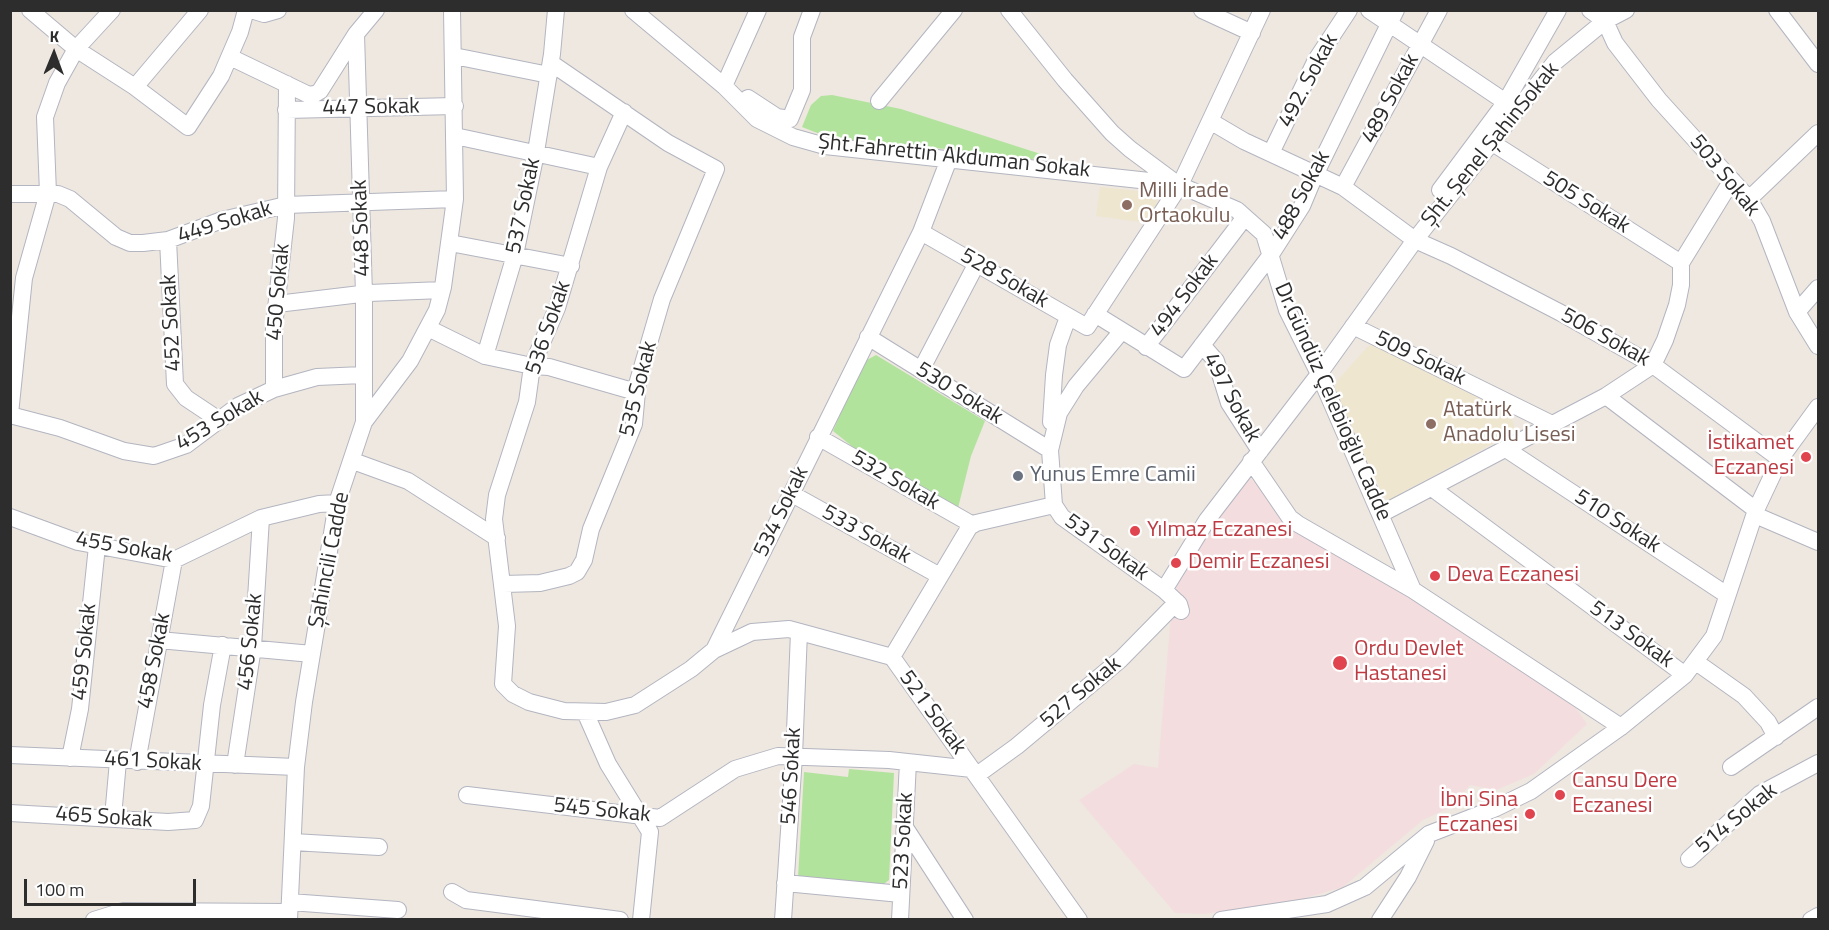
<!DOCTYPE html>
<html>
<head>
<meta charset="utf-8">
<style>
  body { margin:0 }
  #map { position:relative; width:1829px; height:930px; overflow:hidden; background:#eee8e0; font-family:"Titillium Web",sans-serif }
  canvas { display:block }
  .frame { position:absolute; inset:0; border:12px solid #2d2d2d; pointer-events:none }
  .north { position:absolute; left:24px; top:24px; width:60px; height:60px; -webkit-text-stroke:4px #fff; paint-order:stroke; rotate:1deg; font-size:16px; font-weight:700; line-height:24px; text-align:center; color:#2d2d2d }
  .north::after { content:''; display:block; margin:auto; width:21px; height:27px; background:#2d2d2d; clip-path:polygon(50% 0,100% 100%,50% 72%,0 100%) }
  .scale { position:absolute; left:24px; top:879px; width:172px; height:27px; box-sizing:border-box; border:3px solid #2d2d2d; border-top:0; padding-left:8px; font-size:18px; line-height:21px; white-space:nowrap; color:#2d2d2d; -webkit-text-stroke:4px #fff; paint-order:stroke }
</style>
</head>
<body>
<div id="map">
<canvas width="1829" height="930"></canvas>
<div class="frame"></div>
<div class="north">K</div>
<div class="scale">100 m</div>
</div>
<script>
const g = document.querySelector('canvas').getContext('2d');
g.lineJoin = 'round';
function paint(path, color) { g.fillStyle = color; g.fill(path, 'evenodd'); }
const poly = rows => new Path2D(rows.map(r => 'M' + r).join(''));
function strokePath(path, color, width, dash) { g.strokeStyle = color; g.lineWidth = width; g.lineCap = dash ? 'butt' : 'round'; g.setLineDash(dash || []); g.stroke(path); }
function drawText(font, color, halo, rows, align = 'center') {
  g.font = font + ' "Titillium Web",sans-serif'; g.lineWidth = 5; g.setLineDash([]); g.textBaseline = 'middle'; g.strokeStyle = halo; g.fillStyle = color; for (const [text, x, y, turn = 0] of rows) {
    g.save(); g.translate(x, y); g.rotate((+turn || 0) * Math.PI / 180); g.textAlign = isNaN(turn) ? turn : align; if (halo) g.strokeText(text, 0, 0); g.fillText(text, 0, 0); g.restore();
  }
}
const education = poly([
  [1100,187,1158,193,1154,224,1096,216],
  [1373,345,1510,414,1516,431,1387,501,1347,426,1334,389,1338,380,1368,346]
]);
const medical = poly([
  [1248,475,1300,534,1455,624,1570,700,1587,724,1534,774,1496,790,1470,785,1453,806,1423,820,1343,887,1295,901,1204,914,1175,913,1079,800,1134,764,1158,768,1170,625,1178,579]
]);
const green = poly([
  [832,95,901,109,1047,156,1027,160,946,149,868,143,830,138,802,127,811,105,821,96],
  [876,355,985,421,971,456,958,508,858,451,833,431,863,362],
  [849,769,894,773,889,880,880,887,798,878,804,772,848,777]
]);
const minor = poly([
  [30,10,76,49,135,87,188,127,221,76,240,32,246,10],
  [251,10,264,14,278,10],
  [633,10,724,86,757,119,793,137,825,146,1177,184],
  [1009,10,1065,80,1112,133,1130,149,1177,184,1237,210,1264,234,1287,310,1319,374,1413,590,1621,727],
  [1202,10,1252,33],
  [1369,10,1513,107],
  [1590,10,1605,21,1615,43,1659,100,1749,199,1762,221,1797,312,1818,346],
  [1777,10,1818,64],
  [356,34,364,294,364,422],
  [454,56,549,75],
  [230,57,309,95,315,94,320,91,356,34,376,10],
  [724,86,758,10],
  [135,87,200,10],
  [748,98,777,117,790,119,802,90,802,37,812,10],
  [879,101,954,10],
  [286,110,455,106],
  [624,112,599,167,557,308,532,366,527,402,497,495,494,519,507,626,503,684,513,694,529,702,564,711,606,712,635,705,691,669,714,650,921,232,949,159],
  [1210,121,1244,141,1343,187,1415,240,1451,256,1561,313,1653,365,1780,459],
  [455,136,599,167],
  [1491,142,1681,263],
  [1271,153,1316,60,1349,10],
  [1343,187,1439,10],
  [1440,190,1505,103,1558,10],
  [10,194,58,194,70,199,116,237,130,243,143,243,168,240,222,220,286,205,455,199],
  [1749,199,1818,133],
  [921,232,1087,327,1180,185,1262,10],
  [168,240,175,384,186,398,219,420],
  [450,243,571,266],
  [277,304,369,293,442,290],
  [1797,312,1818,288],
  [1095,314,1184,369,1270,256,1302,206,1315,175,1396,10],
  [1353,326,1552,424],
  [428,328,485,356,532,366,549,367,636,392],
  [1121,332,1076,386,1059,413,1050,450,1054,505,1062,517,1164,590,1179,604,1181,611],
  [868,337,1050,450],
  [1202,345,1216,361,1229,403,1260,451],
  [1146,347,1245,217],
  [485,356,515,255,535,158,552,54,556,10],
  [921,370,977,263],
  [274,389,274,327,286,218,287,84],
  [1606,396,1756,510],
  [10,414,24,278,48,193,45,117,57,83,76,49,112,10],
  [10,415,60,428,124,451,154,456,186,445,238,406,274,389,317,377,363,375],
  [1051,422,1054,375,1058,345,1068,317],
  [818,437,973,525],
  [1506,449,1727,595],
  [353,461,408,481,497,538],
  [1251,461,1290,518,1298,524,1413,590],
  [1432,488,1685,675],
  [792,494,940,576],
  [1381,514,1606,396,1653,365,1665,340,1677,305,1681,285,1681,263,1732,180],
  [1755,515,1818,542],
  [10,517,78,542,174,560,261,518,319,504,337,503],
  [504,584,540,583,569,576,577,572,584,560,591,529,634,424,638,381,662,299,716,169,668,143,551,63],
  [1164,590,1207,520,1319,374,1415,240,1555,62,1605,21,1626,10],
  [159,640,312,654],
  [714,650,752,632,789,629,892,657,1079,920],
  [892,657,970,526,976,523,1054,505],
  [1696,662,1744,696,1768,722,1776,737],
  [585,712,608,764,650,832,641,920],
  [10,755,296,767],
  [70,758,80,709,97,546],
  [137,762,174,560],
  [235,765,253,647,261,518],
  [1731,767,1818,707],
  [977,775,1017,746,1121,659,1177,602],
  [467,795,660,818,735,769,778,756,889,760,972,769],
  [10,813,168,822,195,820,201,806,212,705,223,645],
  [113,817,118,761],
  [906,829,965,920],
  [293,842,379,847],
  [1689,859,1760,794,1818,763],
  [785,883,901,894],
  [452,892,466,900,620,920],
  [290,902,398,910],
  [94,920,123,911,289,912],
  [289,920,296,767,304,702,337,503,364,422,410,361,437,310,443,287,455,199,452,10],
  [783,920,794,756,799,632],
  [900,920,908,762],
  [1221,920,1327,904,1365,887,1429,834,1496,808,1531,791,1621,727,1685,675,1714,636,1756,510,1780,459,1818,407],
  [1380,920,1408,877,1426,841],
  [1811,920,1818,916]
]);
const markers = [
  [1127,205,6,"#8d6e63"],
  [1431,424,6,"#8d6e63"],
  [1806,457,6,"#e0444e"],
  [1018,476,6,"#6b7280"],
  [1135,531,6,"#e0444e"],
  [1176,563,6,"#e0444e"],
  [1435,576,6,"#e0444e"],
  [1340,663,8,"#e0444e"],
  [1560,795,6,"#e0444e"],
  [1530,814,6,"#e0444e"]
];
const streetNames = [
  ["492. Sokak",1309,81,-62],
  ["489 Sokak",1391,99,-62],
  ["447 Sokak",371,108,-1],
  ["Şht. Şenel ŞahinSokak",1491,145,-51],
  ["Şht.Fahrettin Akduman Sokak",954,157,6],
  ["503 Sokak",1724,176,51],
  ["488 Sokak",1302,196,-62],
  ["505 Sokak",1586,203,32],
  ["537 Sokak",524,206,-78],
  ["449 Sokak",225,223,-17],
  ["448 Sokak",362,228,-92],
  ["528 Sokak",1004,279,30],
  ["450 Sokak",279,292,-85],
  ["494 Sokak",1185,296,-53],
  ["452 Sokak",172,323,-93],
  ["536 Sokak",549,328,-71],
  ["506 Sokak",1605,338,29],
  ["509 Sokak",1420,359,26],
  ["535 Sokak",639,389,-76],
  ["530 Sokak",959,394,32],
  ["497 Sokak",1231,398,62],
  ["Dr.Gündüz Çelebioğlu Cadde",1332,402,66],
  ["453 Sokak",220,421,-31],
  ["532 Sokak",895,481,30],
  ["534 Sokak",782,512,-64],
  ["510 Sokak",1617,522,33],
  ["533 Sokak",866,535,29],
  ["455 Sokak",124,548,10],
  ["531 Sokak",1106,548,36],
  ["Şahincili Cadde",330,560,-79],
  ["513 Sokak",1631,635,36],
  ["456 Sokak",251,642,-84],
  ["459 Sokak",85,652,-84],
  ["458 Sokak",155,661,-79],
  ["527 Sokak",1081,693,-40],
  ["521 Sokak",932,713,54],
  ["461 Sokak",153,762,3],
  ["546 Sokak",792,776,-87],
  ["545 Sokak",602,811,6],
  ["465 Sokak",104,818,4],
  ["514 Sokak",1737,819,-39],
  ["523 Sokak",904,841,-87]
];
const educationNames = [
  ["Milli İrade",1139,192],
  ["Ortaokulu",1139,217],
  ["Atatürk",1443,411],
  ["Anadolu Lisesi",1443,436]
];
const healthNames = [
  ["İstikamet",1794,444,"right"],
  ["Eczanesi",1794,469,"right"],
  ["Yılmaz Eczanesi",1147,531],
  ["Demir Eczanesi",1188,563],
  ["Deva Eczanesi",1447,576],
  ["Ordu Devlet",1354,650],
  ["Hastanesi",1354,675],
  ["Cansu Dere",1572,782],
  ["Eczanesi",1572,807],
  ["İbni Sina",1518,801,"right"],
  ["Eczanesi",1518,826,"right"]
];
const worshipNames = [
  ["Yunus Emre Camii",1030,476]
];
paint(education, '#efe6d0');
paint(medical, '#f4ddde');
paint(green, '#b2e39d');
strokePath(minor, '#b3b5c0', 18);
strokePath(minor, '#fff', 16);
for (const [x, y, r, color] of markers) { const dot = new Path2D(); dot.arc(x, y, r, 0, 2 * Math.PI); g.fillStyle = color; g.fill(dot); strokePath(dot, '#fff', 2); }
drawText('22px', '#2d2d2d', '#fff', streetNames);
drawText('22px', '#785e54', '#fff', educationNames, 'left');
drawText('22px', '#be3a42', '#fff', healthNames, 'left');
drawText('22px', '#5b616d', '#fff', worshipNames, 'left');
</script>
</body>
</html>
